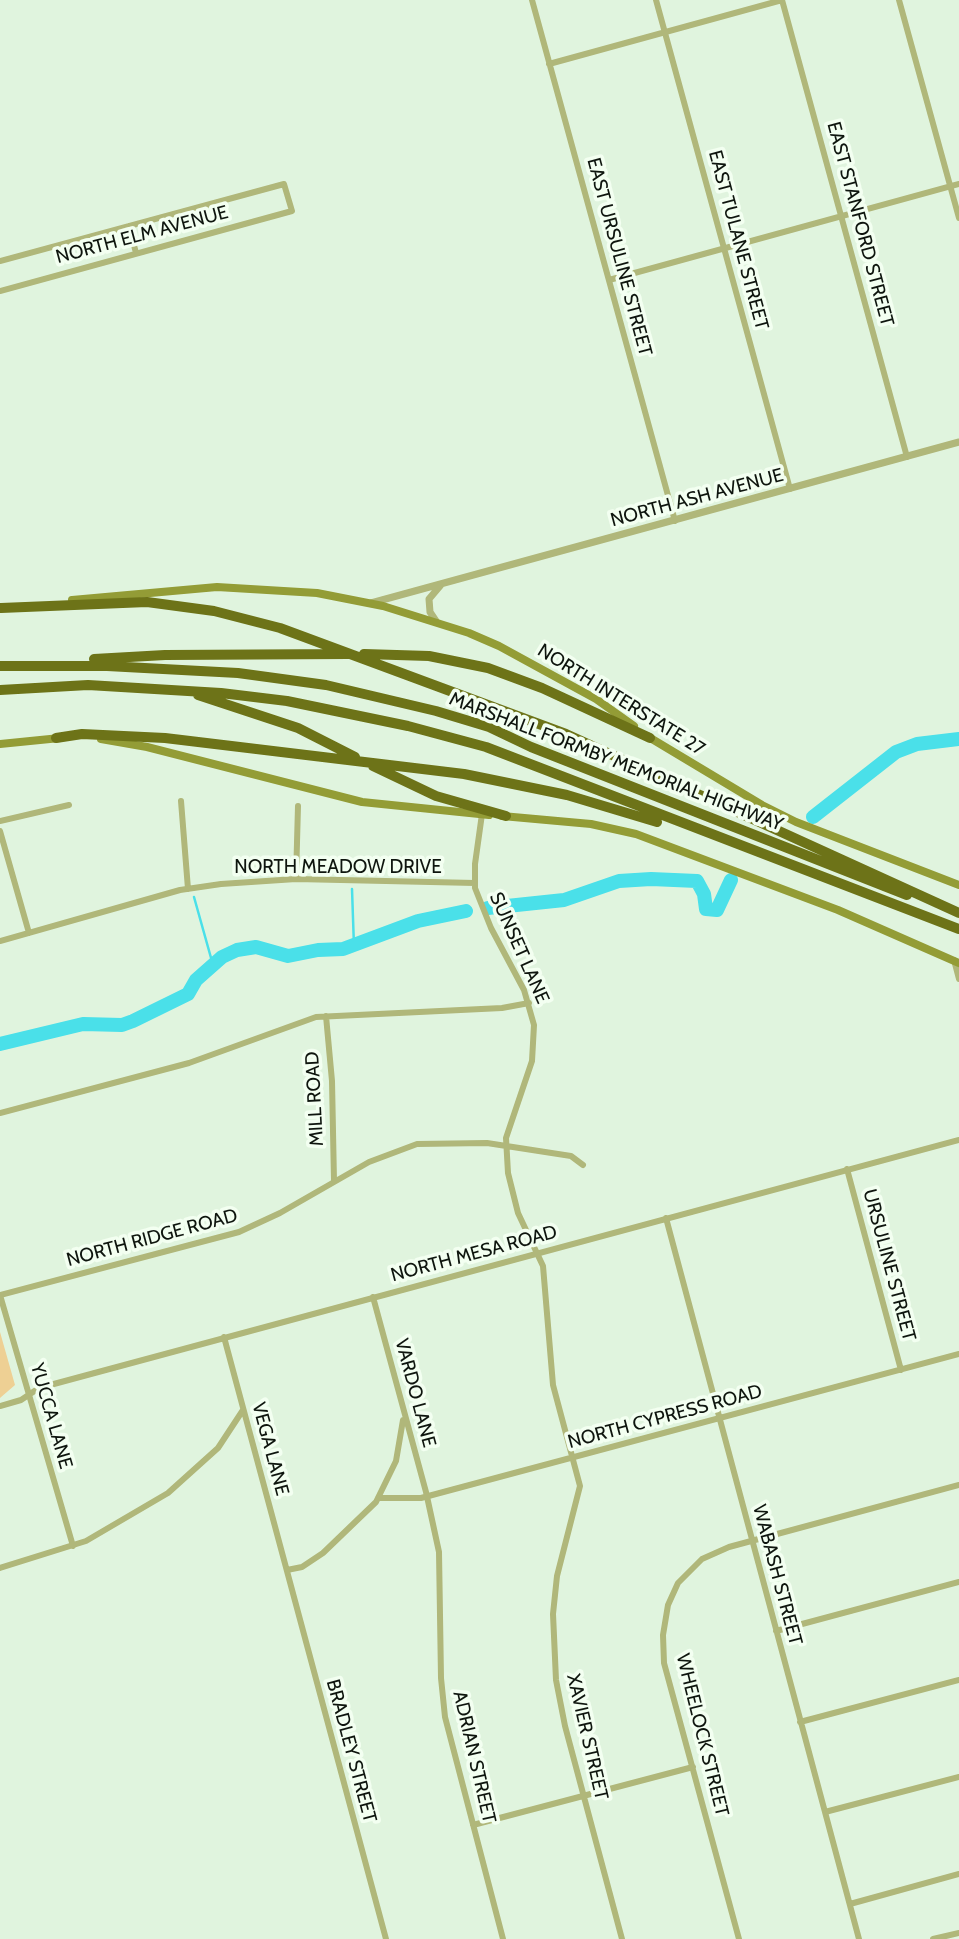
<!DOCTYPE html>
<html>
<head>
<meta charset="utf-8">
<style>
  body { margin:0 }
  canvas { display:block; background:#e0f4de }
</style>
</head>
<body>
<canvas width="959" height="1939"></canvas>
<script>
const g = document.querySelector('canvas').getContext('2d');
g.lineJoin = 'round';
function paint(path, color) { g.fillStyle = color; g.fill(path, 'evenodd'); }
const poly = rows => new Path2D(rows.map(r => 'M' + r).join(''));
function strokePath(path, color, width, dash) { g.strokeStyle = color; g.lineWidth = width; g.lineCap = dash ? 'butt' : 'round'; g.setLineDash(dash || []); g.stroke(path); }
function drawText(font, color, halo, rows, align = 'center') {
  g.font = font + ' Cabin,sans-serif'; g.lineWidth = 7; g.setLineDash([]); g.textBaseline = 'middle'; g.strokeStyle = halo; g.fillStyle = color; for (const [text, x, y, turn = 0] of rows) {
    g.save(); g.translate(x, y); g.rotate((+turn || 0) * Math.PI / 180); g.textAlign = isNaN(turn) ? turn : align; if (halo) g.strokeText(text, 0, 0); g.fillText(text, 0, 0); g.restore();
  }
}
const green = poly([
  [0,1332,15,1385,0,1398]
]);
const stream = poly([
  [352,889,354,947],
  [194,897,213,965]
]);
const river = poly([
  [813,817,896,752,917,744,959,739],
  [488,908,564,900,619,881,651,879,697,881,704,894,706,909,717,910,731,880],
  [0,1044,83,1024,122,1025,133,1021,188,994,196,980,222,957,237,950,256,947,288,956,318,950,343,949,418,921,466,911]
]);
const minor = poly([
  [532,0,675,521],
  [656,0,790,489],
  [782,0,907,457],
  [899,0,959,218],
  [549,64,782,0],
  [129,226,136,253],
  [0,261,284,184,292,211,0,291],
  [609,280,959,184],
  [181,801,188,889],
  [482,814,475,864,475,888,491,928,524,990,534,1025,532,1061,506,1138,508,1173,518,1213,543,1266,553,1385,580,1486,557,1576,553,1614,556,1680,565,1726,622,1939],
  [0,821,69,805],
  [0,831,29,933],
  [296,879,298,806],
  [0,941,180,890,221,884,296,879,475,883],
  [954,960,959,979],
  [326,1016,332,1081,334,1181],
  [0,1113,189,1063,316,1017,502,1008,529,1003],
  [847,1169,901,1370],
  [666,1218,859,1939],
  [0,1295,239,1232,280,1213,369,1162,417,1144,487,1143,571,1156,583,1165],
  [0,1295,73,1546],
  [373,1297,426,1492,439,1552,441,1678,445,1717,503,1939],
  [224,1337,386,1939],
  [0,1406,21,1400,39,1388,959,1140],
  [378,1498,421,1498,959,1354],
  [0,1568,86,1541,168,1493,218,1448,243,1410],
  [287,1570,302,1567,323,1553,376,1502,396,1461,403,1420],
  [776,1631,959,1582],
  [800,1722,959,1680],
  [825,1812,959,1777],
  [473,1825,693,1767],
  [850,1904,959,1874],
  [739,1939,664,1663,663,1635,668,1605,678,1583,702,1559,729,1547,959,1485],
  [933,1939,959,1933]
]);
const tertiary = poly([
  [371,603,959,442],
  [436,621,430,612,429,599,440,586]
]);
const secondary = poly([
  [72,600,217,587,317,593,383,606,469,633,499,646,596,699,634,726],
  [647,736,762,805,796,822,959,885],
  [101,739,147,747,362,802,489,815],
  [0,744,60,738],
  [502,816,591,824,636,834,838,910,959,963]
]);
const motorway = poly([
  [1,608,147,602,214,611,280,628,566,734,959,913],
  [364,654,429,656,488,668,542,688,650,738],
  [94,659,165,655,348,654],
  [0,666,107,666,238,673,326,685,436,711,489,727,531,747,907,895],
  [0,690,88,685,221,693,287,701,408,726,486,747,959,929],
  [198,695,298,728,355,757],
  [56,738,82,734,165,738,464,774,567,795,657,822],
  [373,766,436,796,506,816]
]);
const streetNames = [
  ["EAST STANFORD STREET",860,224,75],
  ["NORTH ELM AVENUE",142,235,-15],
  ["EAST TULANE STREET",738,240,75],
  ["EAST URSULINE STREET",619,257,75],
  ["NORTH ASH AVENUE",697,498,-15],
  ["NORTH INTERSTATE 27",621,700,32],
  ["MARSHALL FORMBY MEMORIAL HIGHWAY",616,762,21],
  ["NORTH MEADOW DRIVE",338,867],
  ["SUNSET LANE",519,948,66],
  ["MILL ROAD",315,1099,-93],
  ["NORTH RIDGE ROAD",152,1238,-15],
  ["NORTH MESA ROAD",474,1254,-15],
  ["URSULINE STREET",889,1265,75],
  ["VARDO LANE",415,1393,75],
  ["YUCCA LANE",51,1416,74],
  ["NORTH CYPRESS ROAD",665,1417,-15],
  ["VEGA LANE",270,1449,75],
  ["WABASH STREET",777,1575,75],
  ["WHEELOCK STREET",702,1735,76],
  ["XAVIER STREET",587,1737,77],
  ["BRADLEY STREET",351,1751,75],
  ["ADRIAN STREET",474,1757,77]
];
paint(green, '#eed094');
strokePath(stream, '#4ae0e9', 2.5);
strokePath(river, '#4ae0e9', 14);
strokePath(minor, '#b0b77a', 6);
strokePath(tertiary, '#b0b77a', 7);
strokePath(secondary, '#939c36', 8);
strokePath(motorway, '#6d7318', 10);
drawText('19px', '#0e150e', '#f3fff1', streetNames);
</script>
</body>
</html>
